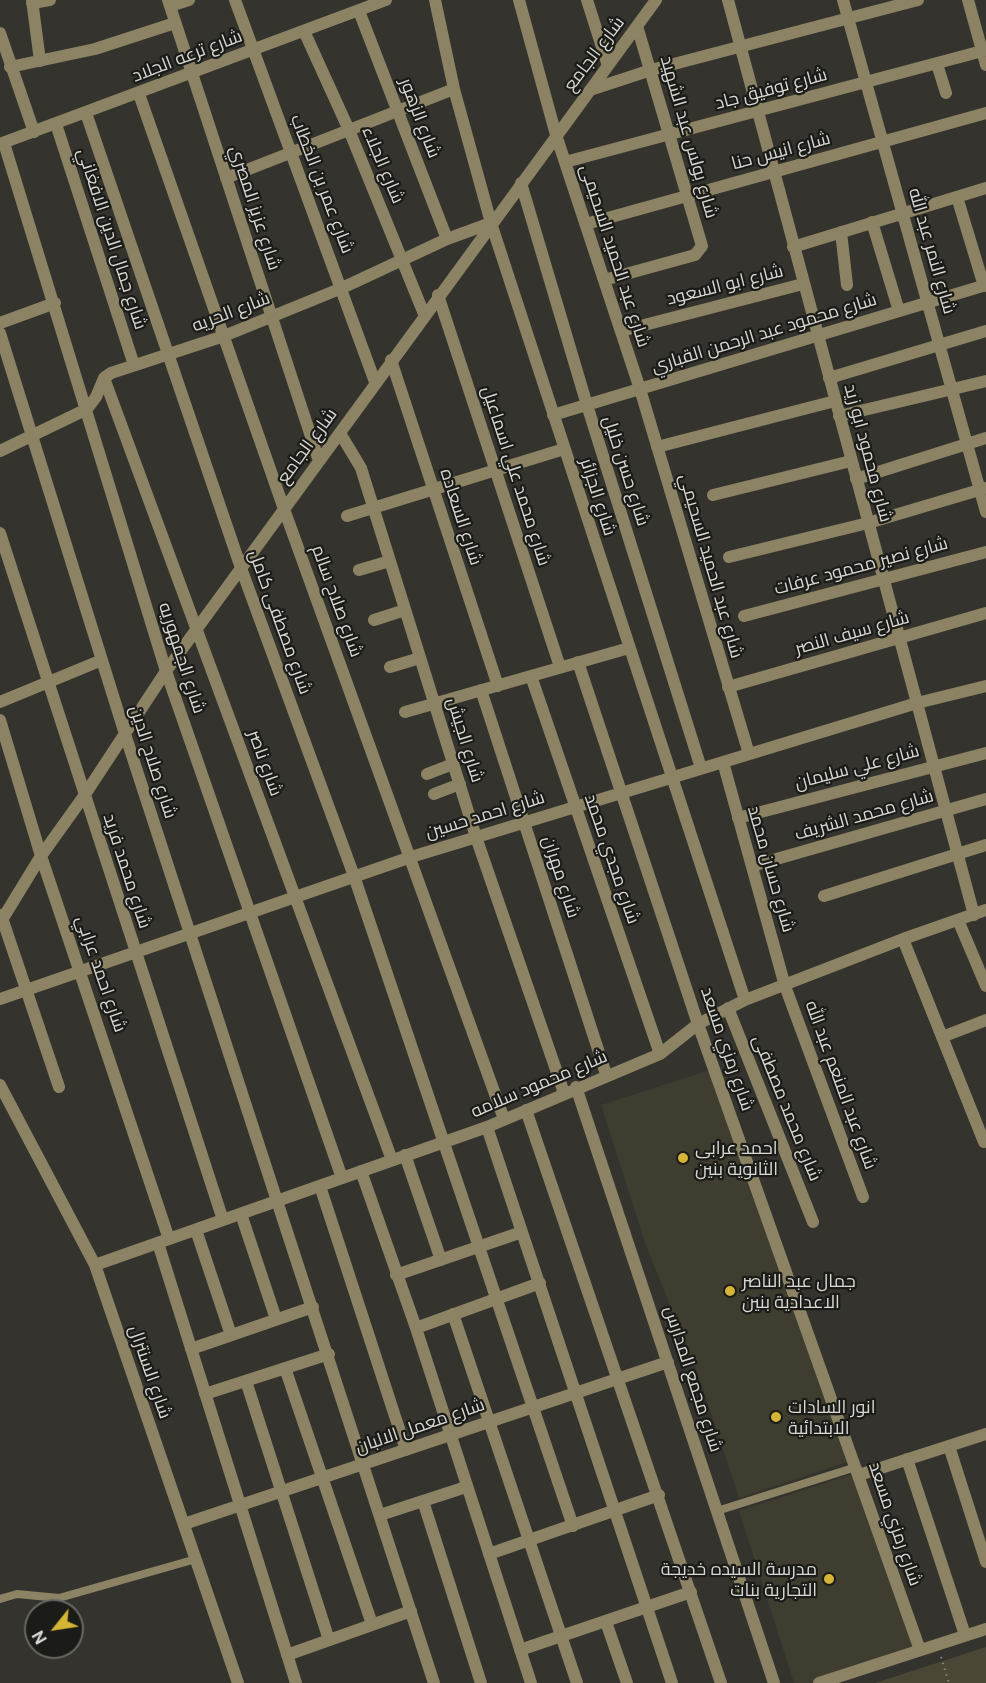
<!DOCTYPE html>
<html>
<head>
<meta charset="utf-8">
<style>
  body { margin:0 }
  #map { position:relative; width:986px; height:1683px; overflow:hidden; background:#34332d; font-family:"Public Sans",sans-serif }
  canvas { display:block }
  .north { position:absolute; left:24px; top:1599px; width:60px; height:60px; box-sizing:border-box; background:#1b1b18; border:2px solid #676763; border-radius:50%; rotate:240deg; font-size:16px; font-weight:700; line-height:24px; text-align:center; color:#d9d8d4 }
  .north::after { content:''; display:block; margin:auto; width:21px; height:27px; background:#d4b535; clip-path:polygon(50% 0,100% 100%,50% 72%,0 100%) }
</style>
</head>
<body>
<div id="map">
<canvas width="986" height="1683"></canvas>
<div class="north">N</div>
</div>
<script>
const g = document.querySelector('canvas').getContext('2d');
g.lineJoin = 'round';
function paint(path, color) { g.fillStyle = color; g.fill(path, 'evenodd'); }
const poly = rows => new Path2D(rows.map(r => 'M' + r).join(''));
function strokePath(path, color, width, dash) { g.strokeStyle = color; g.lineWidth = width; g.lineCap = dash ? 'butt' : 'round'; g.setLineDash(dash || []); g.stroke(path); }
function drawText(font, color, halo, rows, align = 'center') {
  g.font = font + ' "Public Sans",Cairo,sans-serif'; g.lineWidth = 4.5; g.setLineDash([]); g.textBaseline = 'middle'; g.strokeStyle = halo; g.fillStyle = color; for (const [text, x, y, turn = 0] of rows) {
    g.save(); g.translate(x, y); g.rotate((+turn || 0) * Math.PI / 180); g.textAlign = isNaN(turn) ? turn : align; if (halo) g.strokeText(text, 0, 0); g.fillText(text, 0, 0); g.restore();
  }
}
const built = poly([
  [719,1067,854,1460,739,1498,698,1374,646,1246,601,1105],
  [862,1471,919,1648,810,1683,794,1683,739,1511]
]);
const green = poly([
  [986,1647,986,1683,875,1683]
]);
const path = poly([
  [941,1657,949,1683]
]);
const service = poly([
  [717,1511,856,1467],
  [0,1599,17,1594,59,1598,196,1559]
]);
const minor = poly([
  [32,0,40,61],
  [168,0,319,461],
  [235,0,375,382],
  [435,0,454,89,491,223,745,1000],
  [519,0,556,135,640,389,749,754],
  [587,0,608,66],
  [728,0,974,915],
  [843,0,986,512],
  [968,0,986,65],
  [32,3,50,0],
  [170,6,189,0],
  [359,11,447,239],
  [304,31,349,130,424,314],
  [0,33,34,132],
  [937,64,946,93],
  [10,67,95,49,175,23],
  [590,90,651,70,918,0],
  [139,94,284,509,504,1119],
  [86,113,241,568,354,876,573,1526],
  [56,124,134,365],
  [4,143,166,671,342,1178],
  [0,144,386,0],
  [565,162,986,50],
  [226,178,454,89],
  [521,183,587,405,701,768],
  [957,197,984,286],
  [872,222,899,311],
  [586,224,986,113],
  [841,232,847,285],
  [793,247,986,188],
  [604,280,695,255,702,246,637,26],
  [438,295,560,667],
  [0,323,55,303],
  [621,331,803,284],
  [0,333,125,734,434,1683],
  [391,360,498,686],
  [104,378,392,1160],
  [829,378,986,331],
  [553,415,986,285],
  [839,416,986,381],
  [340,433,361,468,476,837,564,1093],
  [657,447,835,401],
  [0,451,87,409,96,397,104,378,111,373,224,336,342,288,447,239,491,223],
  [856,479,986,438],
  [713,495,851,461],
  [347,516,564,449],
  [0,533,223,1220],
  [729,557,868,523,986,488],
  [359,570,390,561],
  [744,616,986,552],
  [374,620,405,610],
  [578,662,698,1024,920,1650],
  [390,667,420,658],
  [531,676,660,1054],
  [728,687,986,613],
  [481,690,606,1074],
  [0,702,102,660],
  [405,712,629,648],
  [0,720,41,856,169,1239],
  [723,762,785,986,863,1197],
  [427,774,453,764],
  [434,794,460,784],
  [738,818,986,753],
  [752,866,986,799],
  [824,896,986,845],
  [1,915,59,1087],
  [958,920,986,986],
  [0,923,41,856,84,796,166,671,656,0],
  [903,939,984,1142],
  [0,999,411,857,917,703,986,686],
  [728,1008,813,1222],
  [942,1037,986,1020],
  [0,1085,95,1265,238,1683],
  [576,1087,774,1683],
  [526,1110,721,1683],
  [487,1127,672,1683],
  [405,1155,441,1260],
  [361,1171,416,1328,531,1683],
  [320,1186,406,1450],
  [241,1214,276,1319],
  [196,1230,231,1335],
  [158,1243,296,1683],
  [95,1265,487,1127,660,1054,698,1024,745,1000,903,939,986,910],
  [396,1275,522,1232],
  [453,1314,577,1683],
  [416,1328,540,1283],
  [191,1349,313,1307],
  [285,1368,372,1624],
  [246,1381,329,1640],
  [205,1394,329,1354],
  [949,1446,986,1562],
  [907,1459,965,1635],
  [859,1475,986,1434],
  [423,1501,481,1683],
  [380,1515,466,1487],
  [184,1524,668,1362],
  [489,1554,659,1495],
  [606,1622,627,1683],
  [520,1650,691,1592],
  [287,1655,411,1611],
  [819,1683,986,1629]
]);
const markers = [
  [683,1158,6,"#d4b535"],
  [730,1291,6,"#d4b535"],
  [776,1417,6,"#d4b535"],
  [829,1579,6,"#d4b535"]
];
const streetNames = [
  ["شارع الجامع",594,54,-53],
  ["شارع ترعه الجلاد",187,56,-21],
  ["شارع توفيق جاد",771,89,-15],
  ["شارع الزهور",420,118,69],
  ["شارع بولس عبد الشهيد",689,137,74],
  ["شارع انيس حنا",781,151,-15],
  ["شارع الجلاء",383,165,67],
  ["شارع عمر بن الخطاب",322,184,69],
  ["شارع عزيز المصري",255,208,72],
  ["شارع جمال الدين الافغاني",112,239,72],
  ["شارع النمر عبد الله",932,251,74],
  ["شارع عبد الحميد السحيمى",615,256,72],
  ["شارع ابو السعود",725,285,-14],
  ["شارع الحريه",231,312,-21],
  ["شارع محمود عبد الرحمن القباري",764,333,-17],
  ["شارع الجامع",307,446,-54],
  ["شارع محمود ابو زيد",868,453,75],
  ["شارع حسن خليل",626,471,72],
  ["شارع محمد علي اسماعيل",516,476,72],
  ["شارع الجزائر",598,497,72],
  ["شارع السعاده",461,517,72],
  ["شارع عبد الحميد السحيمي",711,566,74],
  ["شارع نصير محمود عرفات",861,566,-15],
  ["شارع صلاح سالم",337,601,70],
  ["شارع مصطفى كامل",280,622,70],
  ["شارع سيف النصر",852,633,-16],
  ["شارع الجمهوريه",182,658,72],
  ["شارع الجيش",465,740,73],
  ["شارع صلاح الدين",153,762,72],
  ["شارع ناصر",265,763,70],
  ["شارع علي سليمان",857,767,-15],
  ["شارع احمد حسين",485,815,-17],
  ["شارع محمد الشريف",864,815,-16],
  ["شارع مجدي محمد",612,859,71],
  ["شارع حسان محمد",771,869,74],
  ["شارع محمد فريد",127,871,72],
  ["شارع مهران",561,877,72],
  ["شارع احمد عرابي",101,974,71],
  ["شارع رمزي مسعد",727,1049,71],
  ["شارع محمود سلامه",539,1084,-23],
  ["شارع عبد المنعم عبد الله",841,1085,70],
  ["شارع محمد مصطفى",787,1108,68],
  ["شارع السنترال",150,1372,71],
  ["شارع مجمع المدارس",693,1379,72],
  ["شارع معمل الالبان",420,1426,-19],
  ["شارع رمزي مسعد",895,1524,71]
];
const poiNames = [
  ["احمد عرابى",695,1148],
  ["الثانوية بنين",695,1169],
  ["جمال عبد الناصر",742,1281],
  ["الاعدادية بنين",742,1302],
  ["انور السادات",788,1407],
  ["الابتدائية",788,1428],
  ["مدرسة السيده خديجة",817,1569,"right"],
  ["التجارية بنات",817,1590,"right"]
];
paint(built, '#3f3c30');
paint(green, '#4b4737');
strokePath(path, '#888782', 2, [1.5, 4.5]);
strokePath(service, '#8b8363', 8);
strokePath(minor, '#8b8363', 12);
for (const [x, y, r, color] of markers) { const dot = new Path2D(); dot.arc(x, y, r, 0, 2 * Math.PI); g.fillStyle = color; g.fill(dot); strokePath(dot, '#1b1b18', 2); }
drawText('18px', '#d9d8d4', '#1b1b18', streetNames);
drawText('18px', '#d9d8d4', '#1b1b18', poiNames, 'left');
</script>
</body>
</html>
